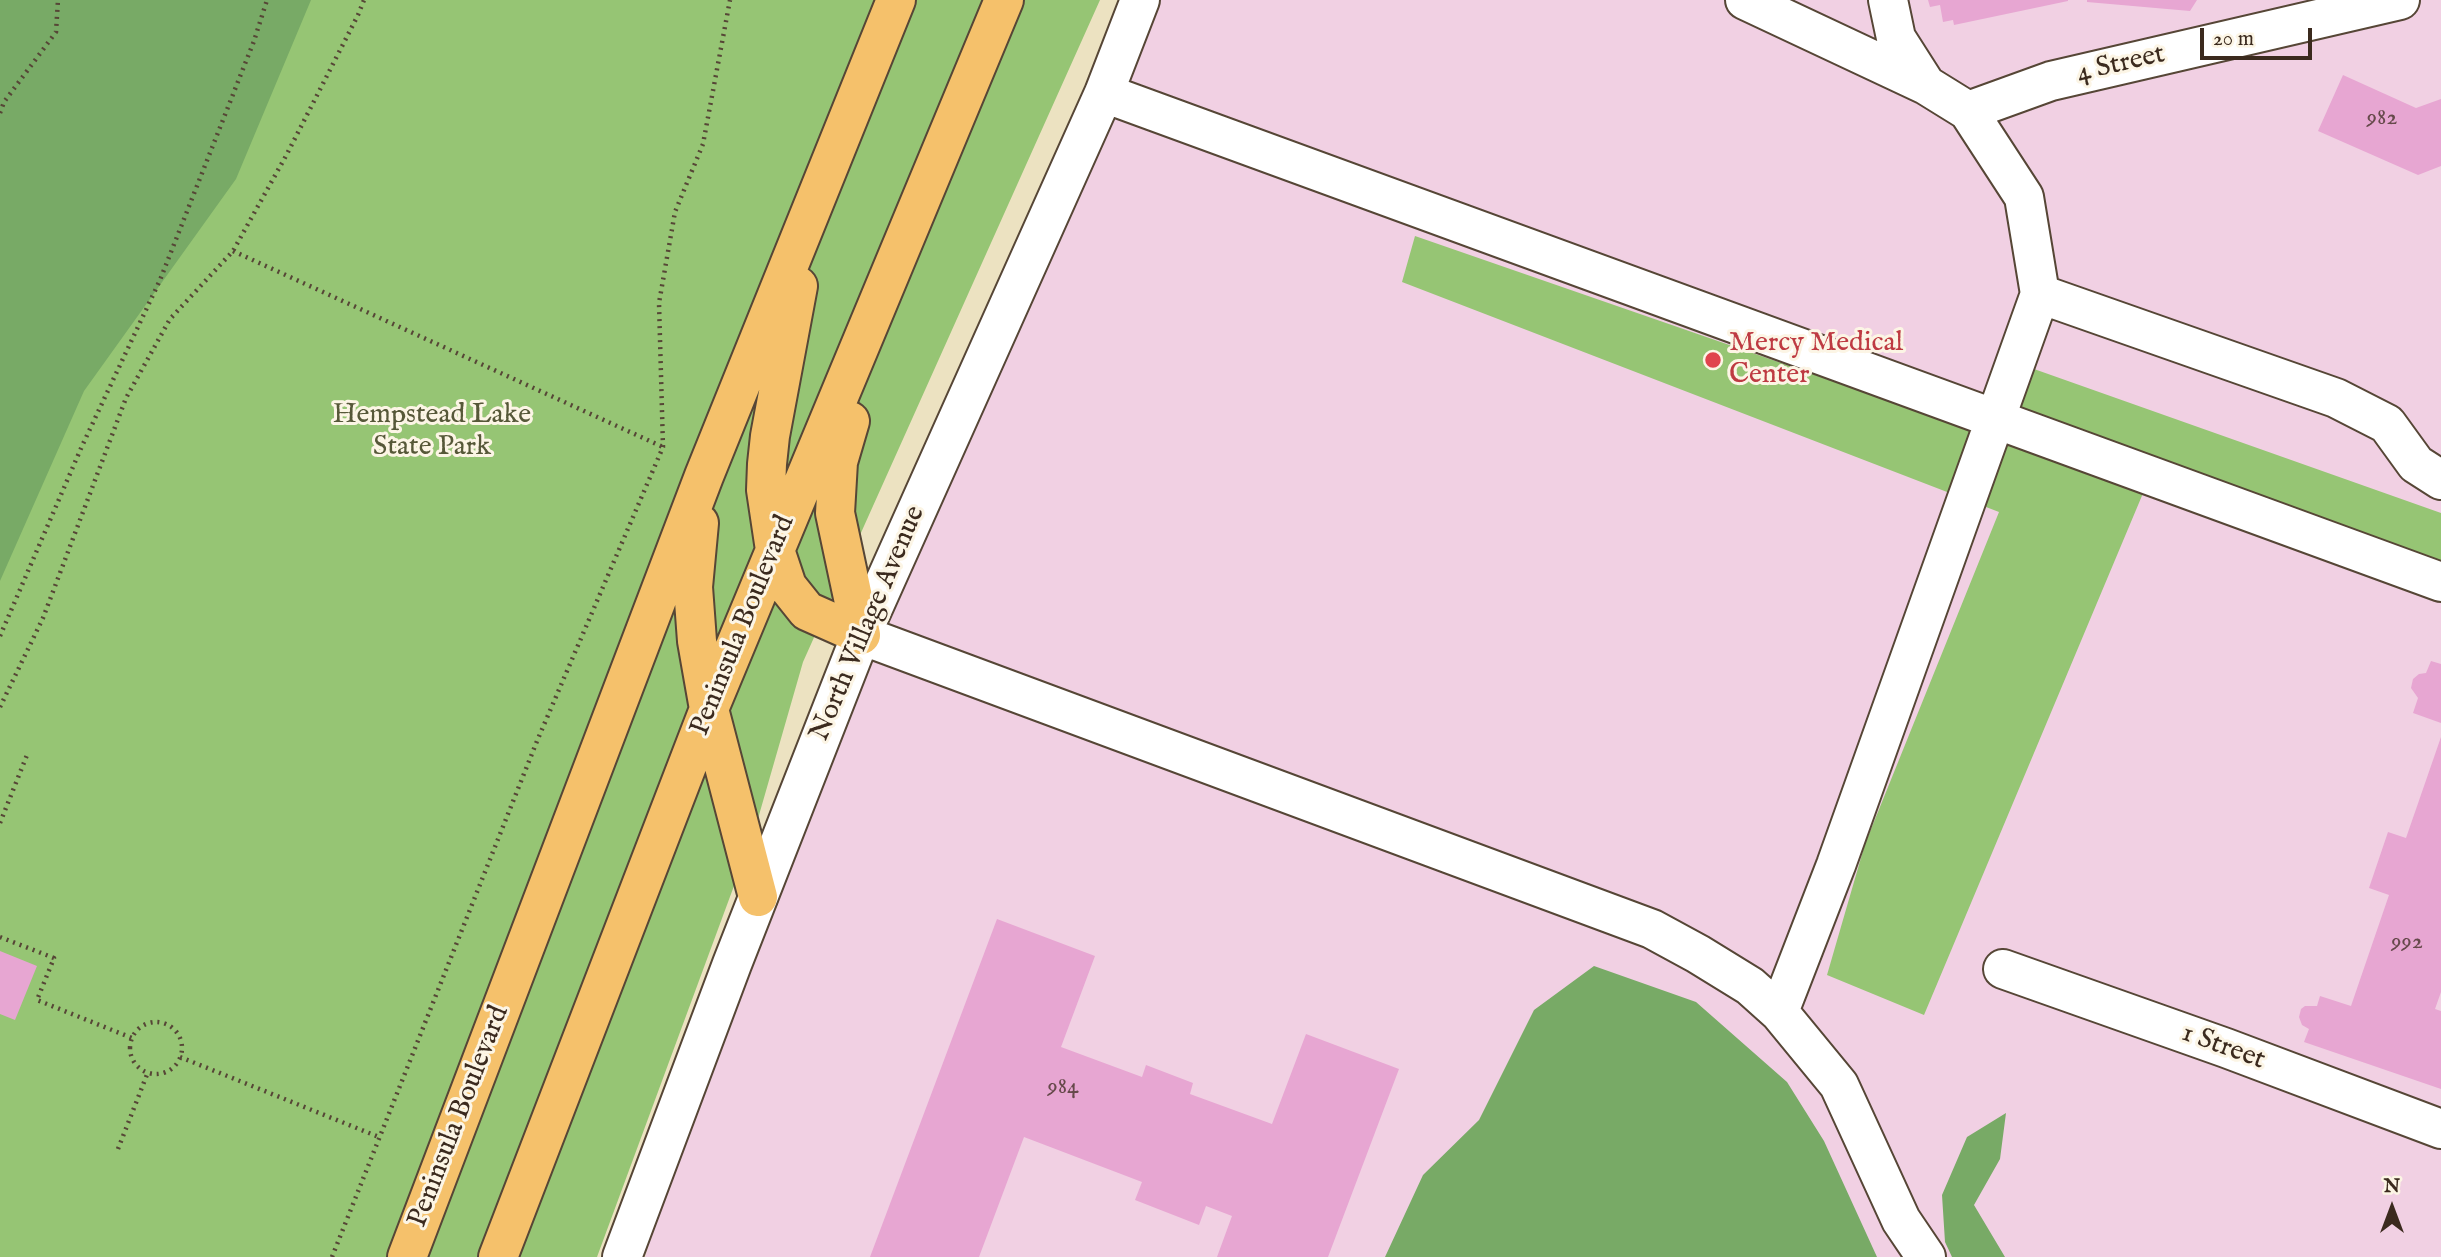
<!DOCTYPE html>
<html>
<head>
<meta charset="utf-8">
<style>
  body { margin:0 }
  #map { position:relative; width:2441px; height:1257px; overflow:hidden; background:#ece2c1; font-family:"IM FELL English",serif }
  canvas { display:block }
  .north { position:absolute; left:2357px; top:1173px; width:70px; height:70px; -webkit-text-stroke:5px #fcf5e5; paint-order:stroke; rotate:0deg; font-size:19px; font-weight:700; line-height:28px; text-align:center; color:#3b2a1e }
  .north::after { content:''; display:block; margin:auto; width:24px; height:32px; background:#3b2a1e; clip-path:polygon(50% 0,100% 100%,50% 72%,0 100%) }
  .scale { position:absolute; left:2200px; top:28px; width:112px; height:32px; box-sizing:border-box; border:4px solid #3b2a1e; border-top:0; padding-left:9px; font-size:21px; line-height:24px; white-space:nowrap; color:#3b2a1e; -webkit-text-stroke:5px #fcf5e5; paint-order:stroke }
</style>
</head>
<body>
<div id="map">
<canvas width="2441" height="1257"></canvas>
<div class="north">N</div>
<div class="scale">20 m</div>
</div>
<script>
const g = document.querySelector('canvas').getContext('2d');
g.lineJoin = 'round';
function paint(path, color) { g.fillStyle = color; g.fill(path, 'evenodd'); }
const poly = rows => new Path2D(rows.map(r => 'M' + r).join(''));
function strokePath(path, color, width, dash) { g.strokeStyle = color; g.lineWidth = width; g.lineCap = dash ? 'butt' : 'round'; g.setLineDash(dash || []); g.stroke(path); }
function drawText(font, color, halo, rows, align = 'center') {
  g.font = font + ' "IM FELL English",serif'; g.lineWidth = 6; g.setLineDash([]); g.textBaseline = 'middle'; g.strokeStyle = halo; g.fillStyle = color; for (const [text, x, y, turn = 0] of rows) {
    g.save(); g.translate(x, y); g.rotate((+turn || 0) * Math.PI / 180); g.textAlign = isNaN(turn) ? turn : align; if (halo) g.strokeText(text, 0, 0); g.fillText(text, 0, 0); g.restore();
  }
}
const built = poly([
  [1143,0,2441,0,2441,1257,645,1257,734,950]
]);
const green = poly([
  [0,0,1100,0,803,662,755,829,597,1257,0,1257],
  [1415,236,1992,436,2034,369,2441,513,2441,577,2149,479,1924,1015,1827,975,1865,844,1999,512,1402,282]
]);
const forest = poly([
  [0,0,311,0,236,179,84,391,0,581],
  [1594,966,1696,1002,1787,1082,1824,1141,1877,1257,1385,1257,1423,1175,1479,1120,1534,1010],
  [2006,1113,2000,1159,1974,1205,2005,1257,1952,1257,1945,1242,1942,1195,1967,1137]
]);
const building = poly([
  [1928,0,2068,0,2068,1,1954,25,1953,20,1943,22,1940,5,1930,7],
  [2087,0,2197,0,2190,11,2087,2],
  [2343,75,2416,108,2441,99,2441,166,2418,175,2318,131],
  [2431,661,2441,664,2441,723,2413,713,2418,698,2411,688,2413,679,2419,674,2426,673],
  [2441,737,2441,992,2435,1009,2441,1011,2441,1089,2304,1042,2309,1029,2302,1025,2299,1017,2301,1009,2305,1006,2317,1006,2320,996,2351,1006,2389,895,2369,888,2388,832,2406,838],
  [997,919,1095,956,1061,1047,1142,1077,1146,1065,1193,1083,1190,1094,1272,1124,1306,1034,1399,1069,1328,1257,1217,1257,1232,1216,1206,1206,1199,1225,1135,1200,1142,1182,1024,1137,979,1257,870,1257],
  [0,951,37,966,15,1020,0,1014]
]);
const path = poly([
  [0,113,4,102,56,32,58,0],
  [233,251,663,447],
  [0,636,82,446,160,280,254,41,267,0],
  [0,707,43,618,126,398,170,319,233,251,287,154,358,15,364,0],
  [0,823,27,755],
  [0,937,54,958,37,1000,132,1038],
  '130 1048a26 26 0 1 1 52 0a26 26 0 1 1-52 0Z',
  [180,1057,379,1137],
  [118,1149,148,1072],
  [332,1257,537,741,663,447,659,303,675,212,703,144,730,0]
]);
const minor = poly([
  [1745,0,1926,85,1968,111,2024,197,2040,294,1836,865,1779,1012],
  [1888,0,1896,38,1926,85],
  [1104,93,2441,582],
  [1968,111,2051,81,2400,0],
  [2040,294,2336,398,2387,424,2416,464,2441,480],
  [861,635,1652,929,1698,954,1750,986,1779,1012,1839,1085,1901,1220,1926,1257],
  [2003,969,2226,1048,2441,1129],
  [622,1257,732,964,861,635,1104,93,1140,0]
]);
const major = poly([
  [798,286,770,436,767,464,766,490,775,550,787,586,807,611,861,635],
  [850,421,838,462,835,513,861,635],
  [699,523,693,587,697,641,709,709,758,897],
  [407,1257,704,476,896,0],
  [498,1257,709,709,1004,0]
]);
const markers = [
  [1713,360,9,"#e0444e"]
];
const numberNames = [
  ["982",2382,119],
  ["992",2407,943],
  ["984",1063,1088]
];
const streetNames = [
  ["4 Street",2121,65,-13],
  ["North Village Avenue",869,624,-67],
  ["Peninsula Boulevard",744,626,-68],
  ["1 Street",2223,1048,20],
  ["Peninsula Boulevard",460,1117,-69]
];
const healthNames = [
  ["Mercy Medical",1729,344],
  ["Center",1729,376]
];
const parkNames = [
  ["Hempstead Lake",432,416],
  ["State Park",432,448]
];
paint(built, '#f1d0e3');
paint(green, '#96c574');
paint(forest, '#78aa66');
paint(building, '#e7a6d2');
strokePath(minor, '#564636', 42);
strokePath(major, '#564636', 42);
strokePath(path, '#564636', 4.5, [2, 5]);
strokePath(minor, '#fff', 38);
strokePath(major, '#f5c16b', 38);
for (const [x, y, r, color] of markers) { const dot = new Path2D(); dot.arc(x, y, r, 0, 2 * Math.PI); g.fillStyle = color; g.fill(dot); strokePath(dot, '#fcf5e5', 2.5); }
drawText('24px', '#66494b', null, numberNames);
drawText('28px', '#3b2a1e', '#fcf5e5', streetNames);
drawText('28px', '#be3a42', '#fcf5e5', healthNames, 'left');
drawText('28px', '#565838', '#fcf5e5', parkNames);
</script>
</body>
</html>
